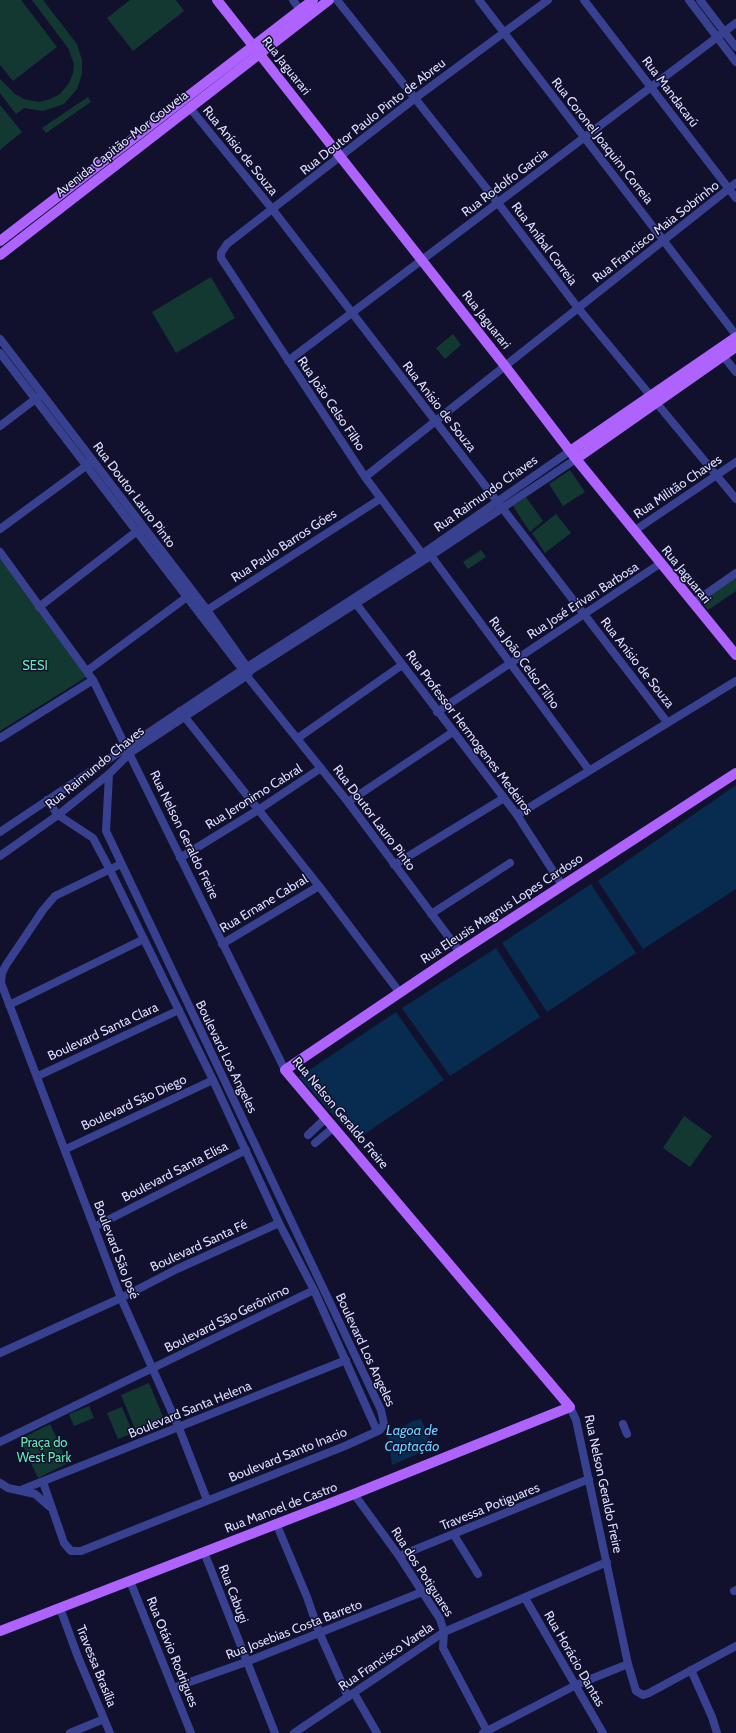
<!DOCTYPE html>
<html>
<head>
<meta charset="utf-8">
<style>
  body { margin:0 }
  canvas { display:block; background:#11102d }
</style>
</head>
<body>
<canvas width="736" height="1733"></canvas>
<script>
const g = document.querySelector('canvas').getContext('2d');
g.lineJoin = 'round';
function paint(path, color) { g.fillStyle = color; g.fill(path, 'evenodd'); }
const poly = rows => new Path2D(rows.map(r => 'M' + r).join(''));
function strokePath(path, color, width, dash) { g.strokeStyle = color; g.lineWidth = width; g.lineCap = dash ? 'butt' : 'round'; g.setLineDash(dash || []); g.stroke(path); }
function drawText(font, color, halo, rows, align = 'center') {
  g.font = font + ' Cabin,sans-serif'; g.lineWidth = 3; g.setLineDash([]); g.textBaseline = 'middle'; g.strokeStyle = halo; g.fillStyle = color; for (const [text, x, y, turn = 0] of rows) {
    g.save(); g.translate(x, y); g.rotate((+turn || 0) * Math.PI / 180); g.textAlign = isNaN(turn) ? turn : align; if (halo) g.strokeText(text, 0, 0); g.fillText(text, 0, 0); g.restore();
  }
}
const green = poly([
  [0,0,21,0,57,47,13,81,0,65],
  [32,0,43,0,77,44,82,60,82,74,77,89,64,104,43,111,24,108,16,114,0,93,0,79,15,94,24,99,39,102,50,99,60,94,69,83,73,73,74,64,68,48],
  [130,0,176,0,184,11,133,51,107,18],
  [88,97,91,102,46,133,42,128],
  [0,105,22,132,0,150],
  [211,277,235,318,176,353,152,312],
  [453,334,461,345,445,359,436,348],
  [570,470,585,492,563,506,549,484],
  [526,497,543,521,530,532,513,506],
  [556,514,571,533,545,553,532,533],
  [481,550,486,557,468,569,463,562],
  [0,559,88,676,0,731],
  [736,576,736,591,708,610,701,601],
  [684,1116,712,1136,690,1167,663,1148],
  [149,1383,166,1424,138,1436,121,1395],
  [89,1406,94,1418,74,1426,69,1414],
  [122,1407,133,1433,118,1439,107,1413],
  [50,1424,68,1463,38,1478,20,1439]
]);
const water = poly([
  [736,785,736,889,643,949,598,881],
  [591,884,636,953,547,1012,502,943],
  [496,948,540,1017,450,1076,402,1008],
  [396,1012,444,1080,356,1140,299,1077],
  [421,1419,433,1447,392,1465,388,1435,413,1421]
]);
const minor = poly([
  [293,0,300,10],
  [337,0,498,203,578,308,736,499],
  [479,0,736,335],
  [584,0,736,198],
  [689,0,736,62],
  [700,0,736,47],
  [190,108,273,210,667,722],
  [0,339,207,610,247,667],
  [720,352,736,372],
  [0,353,239,665],
  [288,361,736,23],
  [0,426,38,397],
  [365,477,736,183],
  [0,529,90,463],
  [634,531,736,462],
  [0,552,93,680,285,1070],
  [429,553,589,770],
  [426,559,365,477,221,258,221,253,227,244,414,99,548,0],
  [354,601,517,815,562,885],
  [693,603,736,573],
  [39,607,141,528],
  [204,612,380,499],
  [247,667,422,554,570,451],
  [87,671,191,594],
  [246,675,348,802,460,952],
  [180,711,319,886,400,993],
  [437,712,661,563],
  [0,738,93,680],
  [298,738,402,665],
  [47,800,58,815,93,838,110,870,213,1080,279,1223,314,1290,377,1431],
  [348,802,453,732],
  [517,815,736,681],
  [0,832,242,670],
  [0,856,58,815,109,774,130,753,248,675,250,671,426,559,576,459],
  [180,858,258,810,321,768],
  [121,864,55,896,43,910,6,965,2,973,1,983,121,1298,179,1428,207,1500],
  [394,865,504,798],
  [431,914,510,863],
  [222,944,319,886],
  [9,1005,144,939],
  [38,1076,179,1010],
  [308,1135,326,1118],
  [315,1143,334,1127],
  [66,1149,213,1080],
  [94,1227,246,1150],
  [0,1353,121,1298,177,1269,279,1223],
  [570,1407,576,1420,628,1664,636,1691,643,1695,649,1693,736,1646],
  [623,1424,627,1434],
  [0,1442,314,1290],
  [43,1482,64,1543,71,1551,81,1551,345,1446,380,1430,384,1424,381,1410,106,831,109,774],
  [0,1483,8,1488,35,1494,50,1507],
  [21,1490,346,1360],
  [354,1494,399,1556,440,1619,444,1632,443,1648,488,1733],
  [276,1523,307,1597,319,1632,348,1697],
  [454,1535,478,1574],
  [204,1552,275,1733],
  [399,1556,589,1479],
  [130,1581,191,1733],
  [734,1591,736,1590],
  [525,1598,603,1733],
  [60,1608,78,1657,110,1733],
  [691,1670,712,1717,717,1733],
  [173,1688,246,1662,422,1592],
  [354,1693,377,1733],
  [70,1733,104,1719],
  [294,1733,444,1632,607,1562],
  [483,1733,576,1685,628,1664]
]);
const major = poly([
  [217,0,505,366,576,459,736,655],
  [0,241,313,0],
  [0,255,329,0],
  [570,451,736,337],
  [576,459,736,347],
  [0,1631,354,1494,570,1407,285,1070,460,952,736,773]
]);
const streetNames = [
  ["Rua Jaguarari",286,66,52],
  ["Rua Mandacarú",670,92,53],
  ["Rua Doutor Paulo Pinto de Abreu",373,117,-38],
  ["Rua Coronel Joaquim Correia",602,141,52],
  ["Avenida Capitão-Mor Gouveia",122,144,-38],
  ["Rua Anísio de Souza",240,151,51],
  ["Rua Rodolfo Garcia",505,183,-37],
  ["Rua Francisco Maia Sobrinho",656,232,-38],
  ["Rua Aníbal Correia",544,244,53],
  ["Rua Jaguarari",486,320,52],
  ["Rua João Celso Filho",331,404,56],
  ["Rua Anísio de Souza",439,407,52],
  ["Rua Militão Chaves",678,487,-34],
  ["Rua Raimundo Chaves",486,494,-35],
  ["Rua Doutor Lauro Pinto",134,495,53],
  ["Rua Paulo Barros Góes",284,546,-33],
  ["Rua Jaguarari",686,575,51],
  ["Rua José Erivan Barbosa",583,601,-33],
  ["Rua João Celso Filho",524,663,54],
  ["Rua Anísio de Souza",637,663,52],
  ["Rua Professor Hermogenes Medeiros",469,733,53],
  ["Rua Raimundo Chaves",95,768,-39],
  ["Rua Jeronimo Cabral",254,797,-32],
  ["Rua Doutor Lauro Pinto",374,818,53],
  ["Rua Nelson Geraldo Freire",184,835,64],
  ["Rua Ernane Cabral",264,904,-31],
  ["Rua Eleusis Magnus Lopes Cardoso",502,909,-33],
  ["Boulevard Santa Clara",103,1032,-25],
  ["Boulevard Los Angeles",226,1057,64],
  ["Boulevard São Diego",134,1103,-25],
  ["Rua Nelson Geraldo Freire",340,1113,50],
  ["Boulevard Santa Elisa",175,1172,-27],
  ["Boulevard Santa Fé",199,1246,-25],
  ["Boulevard São José",116,1250,69],
  ["Boulevard São Gerônimo",227,1319,-26],
  ["Boulevard Los Angeles",365,1350,65],
  ["Boulevard Santa Helena",190,1410,-22],
  ["Boulevard Santo Inacio",288,1455,-22],
  ["Rua Nelson Geraldo Freire",603,1484,78],
  ["Travessa Potiguares",490,1507,-22],
  ["Rua Manoel de Castro",281,1508,-21],
  ["Rua dos Potiguares",422,1572,57],
  ["Rua Cabugi",233,1594,69],
  ["Rua Josebias Costa Barreto",294,1630,-21],
  ["Rua Otávio Rodrigues",172,1652,68],
  ["Rua Francisco Varela",386,1657,-34],
  ["Rua Horácio Dantas",574,1659,60],
  ["Travessa Brasília",96,1666,68]
];
const parkNames = [
  ["SESI",35,666],
  ["Praça do",44,1443],
  ["West Park",44,1458]
];
const waterNames = [
  ["Lagoa de",412,1431],
  ["Captação",412,1447]
];
paint(green, '#123831');
paint(water, '#072c4f');
strokePath(minor, '#38418f', 8);
strokePath(major, '#ae63ff', 10);
drawText('13px', '#dcddff', '#11102d', streetNames);
drawText('13px', '#5fe9b2', '#11102d', parkNames);
drawText('italic 14px', '#6ad0ff', '#11102d', waterNames);
</script>
</body>
</html>
